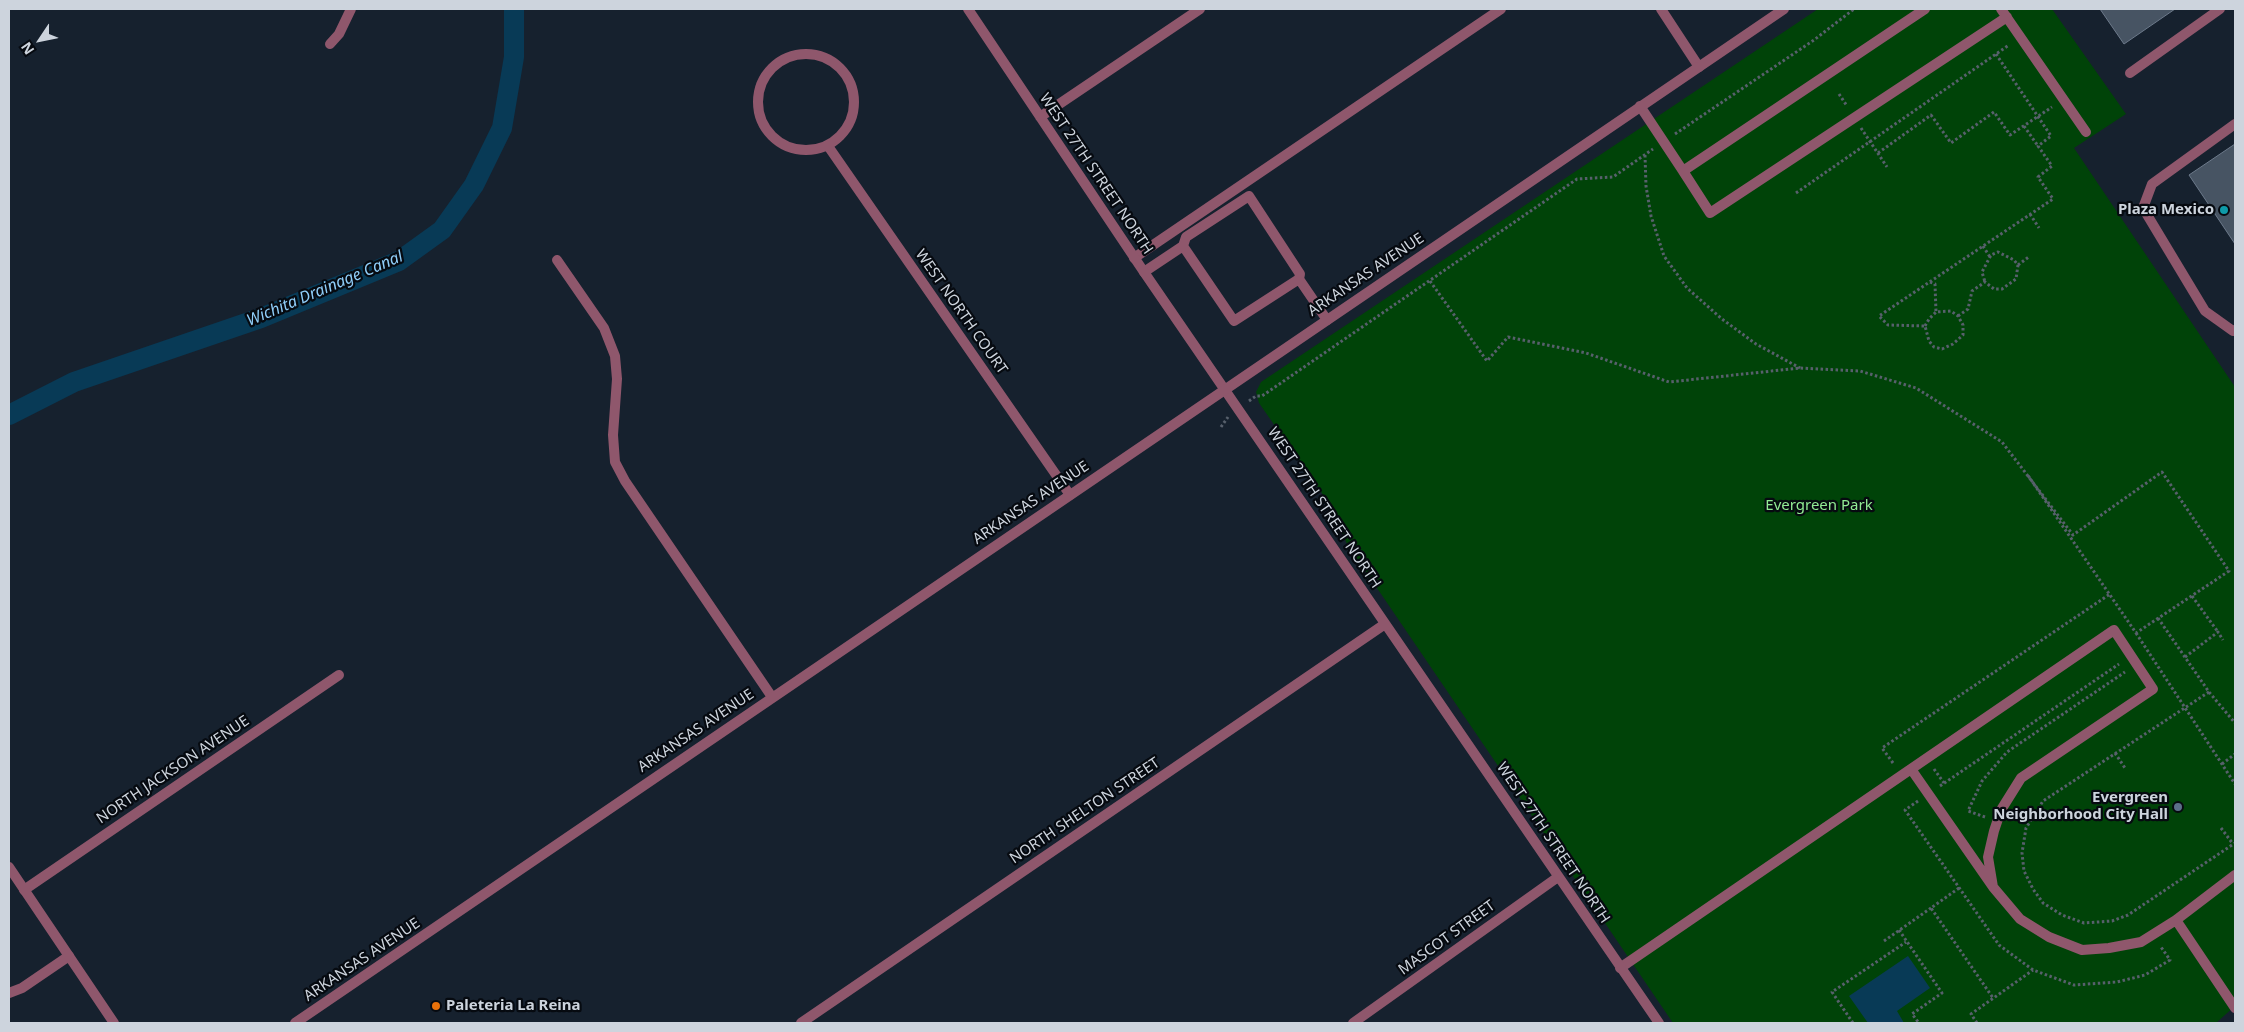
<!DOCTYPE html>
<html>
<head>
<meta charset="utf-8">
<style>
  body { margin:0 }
  #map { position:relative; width:2244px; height:1032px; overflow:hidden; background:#16212e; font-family:"Noto Sans",sans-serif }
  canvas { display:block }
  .frame { position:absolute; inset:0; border:10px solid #cdd4dd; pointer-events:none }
  .north { position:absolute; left:15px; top:15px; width:50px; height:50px; -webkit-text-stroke:4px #060a10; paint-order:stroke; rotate:236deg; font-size:14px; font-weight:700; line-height:20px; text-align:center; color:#cdd4dd }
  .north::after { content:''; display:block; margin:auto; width:18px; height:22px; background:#cdd4dd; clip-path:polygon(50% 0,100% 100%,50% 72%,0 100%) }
</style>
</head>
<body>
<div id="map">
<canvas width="2244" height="1032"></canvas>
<div class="frame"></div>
<div class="north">N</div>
</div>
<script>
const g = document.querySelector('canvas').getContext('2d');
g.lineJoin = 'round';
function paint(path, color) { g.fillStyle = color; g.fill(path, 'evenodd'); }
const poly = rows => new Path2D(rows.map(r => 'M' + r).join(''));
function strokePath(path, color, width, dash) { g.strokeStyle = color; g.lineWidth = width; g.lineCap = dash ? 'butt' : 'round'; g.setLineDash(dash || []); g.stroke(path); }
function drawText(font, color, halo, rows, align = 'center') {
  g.font = font + ' "Noto Sans",sans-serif'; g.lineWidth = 4.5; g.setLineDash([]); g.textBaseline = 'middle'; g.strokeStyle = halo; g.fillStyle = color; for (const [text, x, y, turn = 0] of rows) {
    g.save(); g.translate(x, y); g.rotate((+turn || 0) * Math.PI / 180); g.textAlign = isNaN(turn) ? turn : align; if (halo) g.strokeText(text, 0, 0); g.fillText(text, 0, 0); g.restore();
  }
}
const green = poly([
  [1818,9,2052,9,2126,114,2074,148,2235,387,2235,1006,2216,1023,1673,1023,1347,544,1328,502,1259,403,1256,392,1261,382]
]);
const water = poly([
  [1908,956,1930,988,1897,1011,1904,1023,1868,1023,1849,996]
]);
const canal = poly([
  [9,415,74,382,261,318,399,261,442,230,474,185,502,128,514,57,514,9]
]);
const building = poly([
  [2100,9,2175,9,2124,44,2100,9],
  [2235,144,2235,244,2189,175,2235,144]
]);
const path = poly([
  [1839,94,1847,106],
  [2024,126,2038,146],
  [1861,128,1887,167],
  [1675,134,1814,40,1854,9],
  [1878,153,1931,115,1951,143,1994,112,2010,135,2052,107],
  [1645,155,1646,186,1651,216,1664,256,1687,288,1722,319,1756,344,1800,368],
  [1796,193,2009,45],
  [2030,214,2039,228],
  [1983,246,1990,257],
  [2018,265,2030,256],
  [1430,281,1487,361,1508,337,1586,353,1669,382,1800,368,1860,371,1916,388,2002,442,2073,535,2162,472,2229,571,2136,633,2027,474],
  [1930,282,1935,284,1936,312],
  [1958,316,1968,309,1972,291,1985,282,1994,289,2002,289,2016,279,2018,265,2014,260,1998,252,1991,255,1982,272,1985,282],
  [1925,326,1929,319,1936,312,1951,311,1958,316,1963,325,1963,335,1953,344,1942,349,1934,347,1929,341,1925,326,1888,325,1879,316,2053,199,2038,177,2052,166,2038,146,2051,136,1996,54],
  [1249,401,1256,396,1262,396,1577,179,1613,177,1653,149],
  [1221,427,1228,417],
  [2192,596,2218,632],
  [2158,618,2209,692,2235,723],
  [2136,633,2235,784],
  [2185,657,2218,632,2223,640],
  [2209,692,2043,801,2026,828,2022,853,2024,871,2033,889,2043,903,2062,915,2084,923,2112,921,2128,915,2235,843],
  [2115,753,2125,768],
  [1893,763,1882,748,2110,594],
  [2222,764,2235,754],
  [1934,769,1944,783],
  [1940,786,2119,664],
  [1918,801,1905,810,1999,945,2033,970,2074,985,2117,982,2145,975,2170,960,2161,947],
  [1985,817,1968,811,1982,781,2007,752,2125,672],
  [2221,828,2233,844],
  [1959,888,1931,908,1993,998],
  [1899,930,1942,993,1912,1014,1919,1023],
  [1884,941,1931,908],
  [1853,1023,1832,992,1906,942],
  [1977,1023,1971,1014,2033,970]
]);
const service = poly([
  [2001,9,2086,132],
  [2130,73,2220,9],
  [1640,106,1683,171,1925,9],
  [2235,124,2152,184,2143,208,2205,311,2233,331,2235,330],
  [1683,171,1710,213,2007,17],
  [1183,246,1186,237,1249,196,1300,274,1299,279],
  [1134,258,1501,9],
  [1144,272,1183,246,1234,321,1299,279,1327,320],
  [1993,887,1988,857,1994,831,2001,810,2021,778,2153,689,2114,630,1911,769,1993,887,2020,919,2049,937,2082,950,2109,948,2141,942,2176,920,2235,875],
  [2176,920,2235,1008],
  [1620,968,1911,769],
  [9,993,22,988,69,956]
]);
const minor = poly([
  [968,9,1144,272,1659,1023],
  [1661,9,1699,67],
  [330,44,339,34,351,9],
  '758 102a48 48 0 1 1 96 0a48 48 0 1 1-96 0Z',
  [1040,117,1200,9],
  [828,146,1070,495],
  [557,260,604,328,615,356,617,379,613,435,615,462,625,481,772,697],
  [24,890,339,675],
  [801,1023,1385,624],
  [1353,1023,1558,877]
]);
const tertiary = poly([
  [9,867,114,1023],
  [295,1023,1784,9]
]);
const markers = [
  [2224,210,5,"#0f9aa8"],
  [2178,807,5,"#5c6f8a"],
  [436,1006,5,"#e8710a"]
];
const streetNames = [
  ["WEST 27TH STREET NORTH",1096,174,56],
  ["ARKANSAS AVENUE",1366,275,-34],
  ["WEST NORTH COURT",961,312,55],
  ["ARKANSAS AVENUE",1031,503,-34],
  ["WEST 27TH STREET NORTH",1324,508,56],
  ["ARKANSAS AVENUE",696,731,-34],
  ["NORTH JACKSON AVENUE",173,770,-34],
  ["NORTH SHELTON STREET",1085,811,-34],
  ["WEST 27TH STREET NORTH",1553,843,56],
  ["MASCOT STREET",1447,938,-36],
  ["ARKANSAS AVENUE",362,960,-34]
];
const poiNames = [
  ["Plaza Mexico",2214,210],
  ["Evergreen",2168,798],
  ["Neighborhood City Hall",2168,815],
  ["Paleteria La Reina",446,1006,"left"]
];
const parkNames = [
  ["Evergreen Park",1819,506]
];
const waterNames = [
  ["Wichita Drainage Canal",325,289,-23]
];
paint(green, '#004308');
paint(water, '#083a56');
strokePath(canal, '#083a56', 20);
paint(building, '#475463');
strokePath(building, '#6d7a8b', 1);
strokePath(path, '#57606c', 3, [2.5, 2.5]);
strokePath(service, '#8f576c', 10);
strokePath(minor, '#8f576c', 10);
strokePath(tertiary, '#8f576c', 10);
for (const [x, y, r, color] of markers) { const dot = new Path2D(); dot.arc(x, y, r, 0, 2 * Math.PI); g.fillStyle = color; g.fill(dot); strokePath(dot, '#060a10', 2); }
drawText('15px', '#cdd4dd', '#060a10', streetNames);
drawText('bold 15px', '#cdd4dd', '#060a10', poiNames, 'right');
drawText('15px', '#92eb94', '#060a10', parkNames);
drawText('italic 16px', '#8fcdf8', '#060a10', waterNames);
</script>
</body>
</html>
